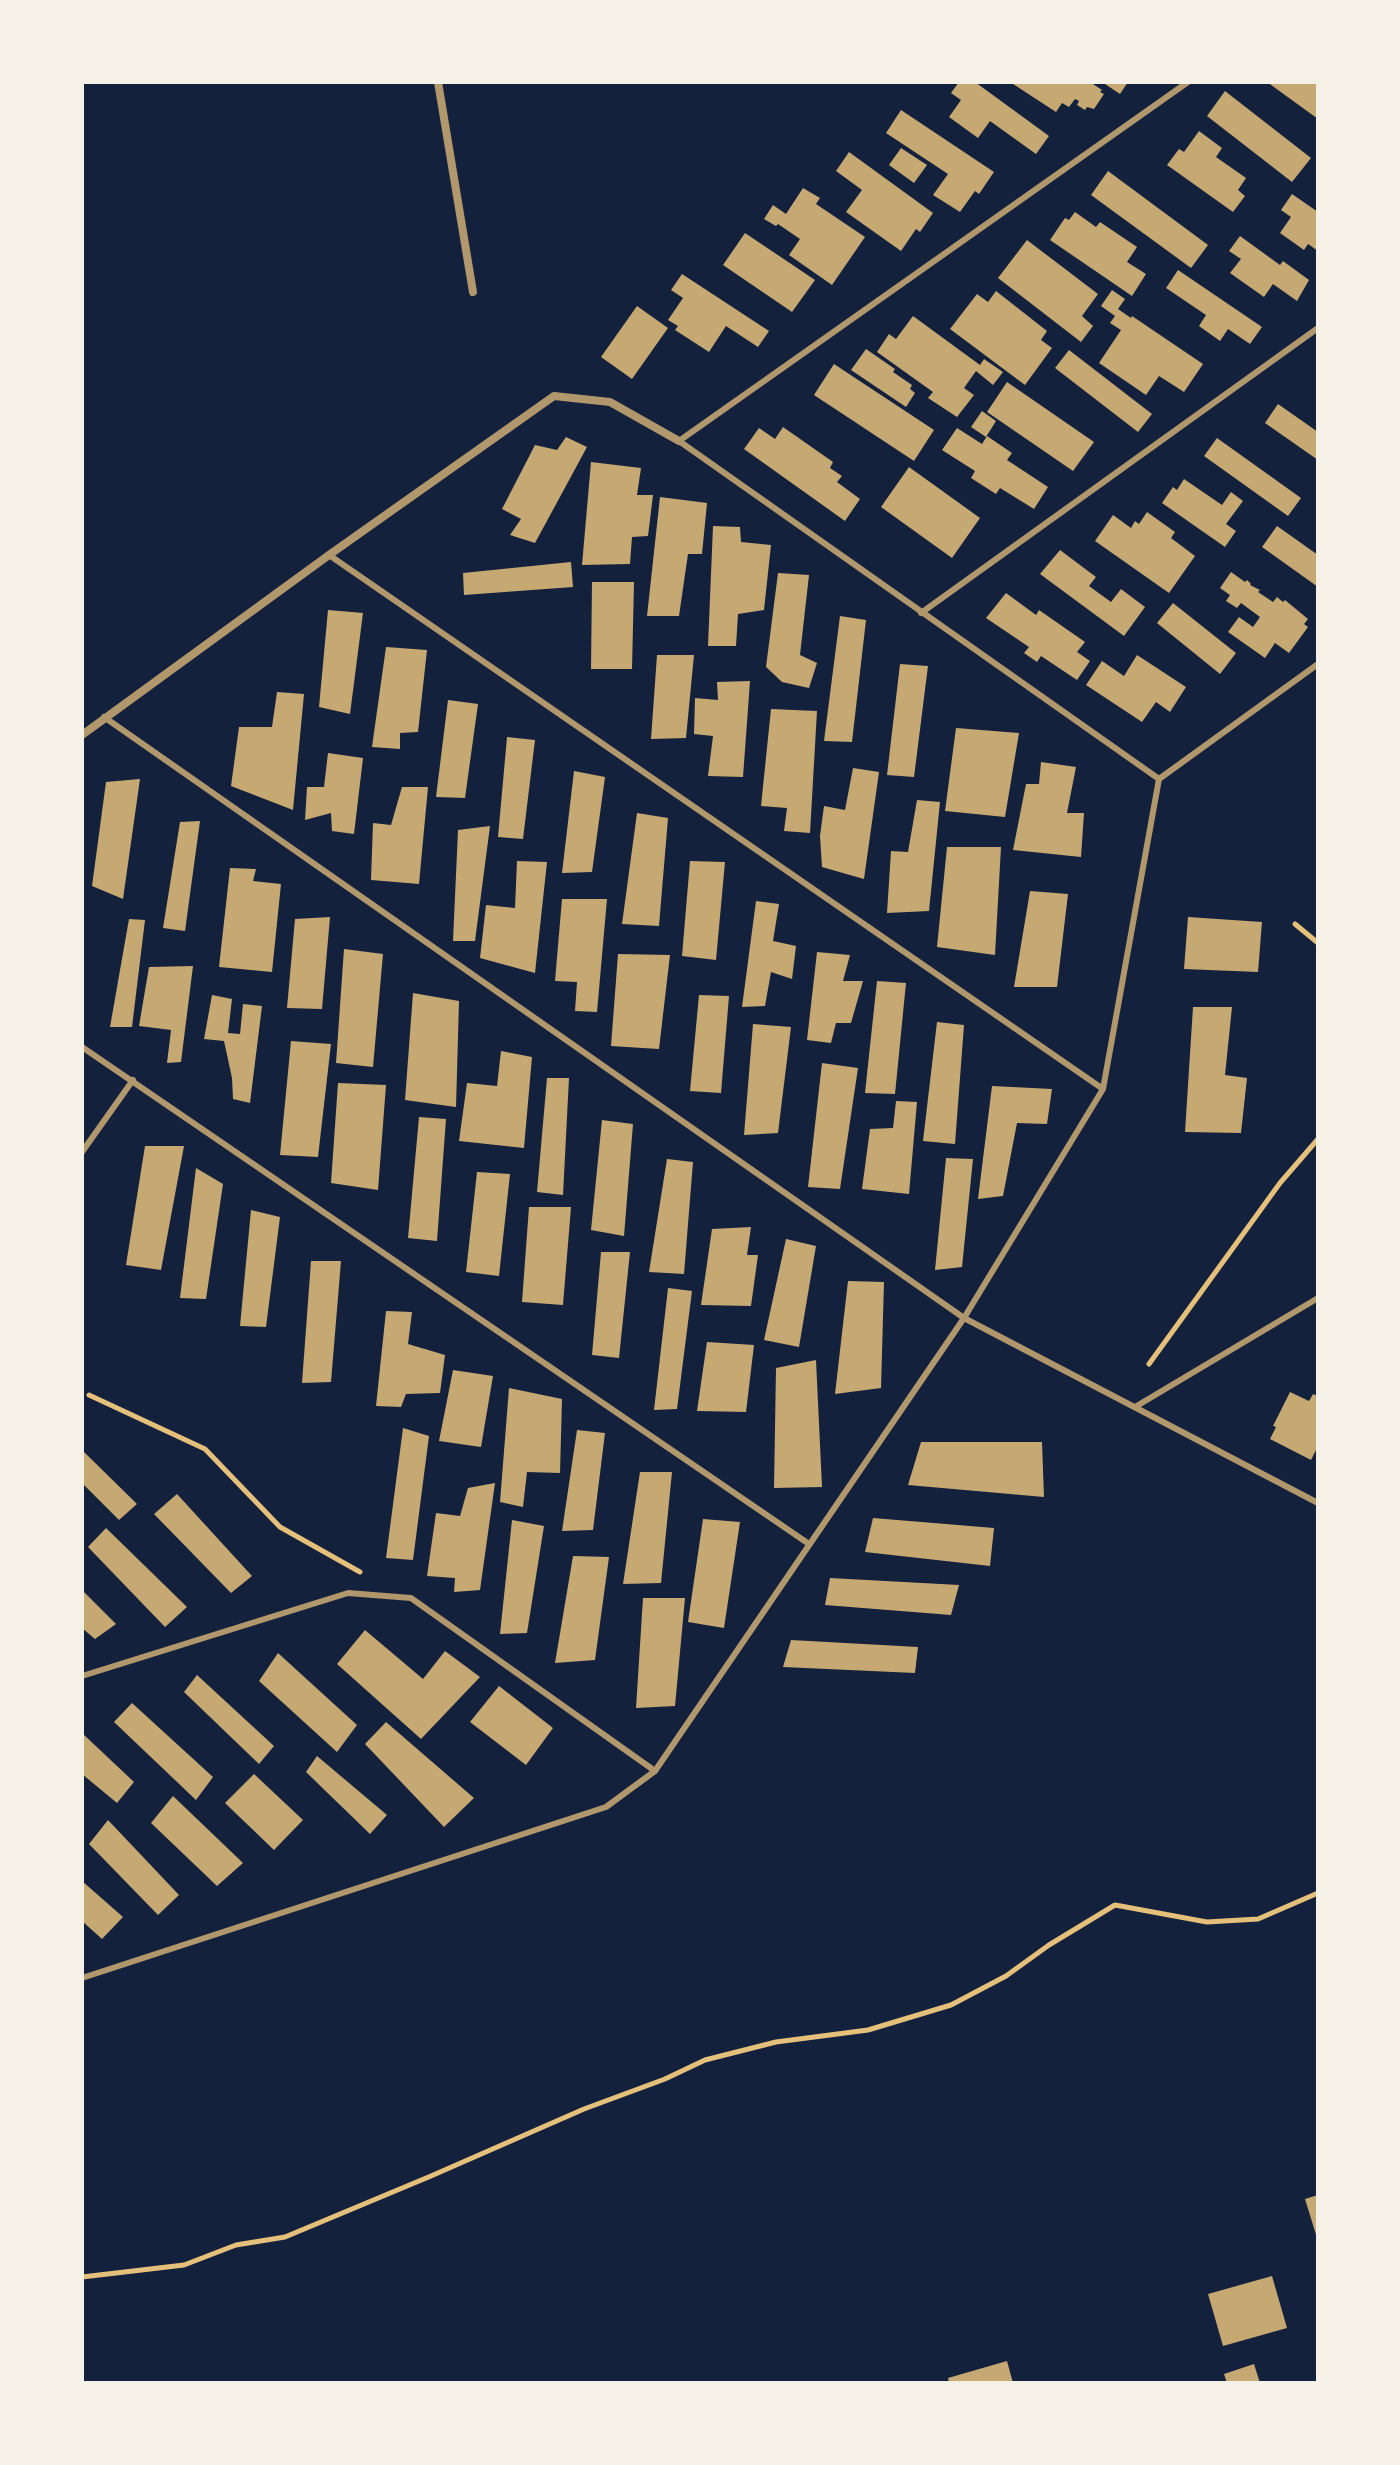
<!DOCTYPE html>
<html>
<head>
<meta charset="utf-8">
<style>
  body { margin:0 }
  #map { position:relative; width:1400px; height:2465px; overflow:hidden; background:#14213d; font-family:"PT Serif",serif }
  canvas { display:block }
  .frame { position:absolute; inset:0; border:84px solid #f6f1e7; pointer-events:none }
</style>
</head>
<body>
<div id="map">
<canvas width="1400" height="2465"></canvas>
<div class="frame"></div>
</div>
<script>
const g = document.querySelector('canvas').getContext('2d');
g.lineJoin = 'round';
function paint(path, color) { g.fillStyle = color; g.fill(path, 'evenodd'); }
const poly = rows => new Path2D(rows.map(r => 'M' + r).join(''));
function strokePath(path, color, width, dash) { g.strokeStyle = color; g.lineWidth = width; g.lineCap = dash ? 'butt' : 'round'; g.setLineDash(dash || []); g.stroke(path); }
const building = poly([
  [959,82,975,82,1049,136,1036,154,990,121,978,138,949,117,961,100,951,93],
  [1010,82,1090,82,1102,90,1100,92,1104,94,1094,109,1087,107,1085,110,1077,105,1079,101,1075,99,1069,107,1062,103,1056,112],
  [1102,82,1128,82,1120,94],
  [1267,82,1318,82,1318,119],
  [1225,91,1311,158,1292,182,1207,116],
  [901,110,994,172,979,194,975,191,960,212,933,195,948,174,886,133],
  [1199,131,1222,148,1216,157,1246,178,1238,190,1245,196,1233,212,1167,165,1179,149,1184,152],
  [901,148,927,165,914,183,889,165],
  [849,152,933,213,920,232,916,229,901,251,846,212,862,190,836,171],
  [1108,171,1208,245,1191,268,1091,195],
  [803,188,820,198,816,204,865,237,832,285,789,255,800,239,778,224,776,226,764,219,773,205,786,214],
  [1292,194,1318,212,1318,251,1308,244,1304,250,1280,233,1291,217,1281,210],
  [1075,212,1096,227,1100,222,1137,247,1127,262,1146,274,1132,296,1050,240,1065,218,1069,220],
  [745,233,815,280,792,312,723,265],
  [1240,236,1280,265,1283,261,1309,280,1297,301,1273,284,1264,297,1230,273,1241,259,1229,251],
  [1027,240,1098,294,1082,316,1093,326,1081,342,998,278],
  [1178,270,1262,327,1250,344,1228,329,1220,341,1199,326,1206,315,1166,288],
  [682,274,769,331,758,347,726,326,709,352,675,330,678,326,668,320,683,298,671,290],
  [1112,290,1125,299,1118,309,1131,318,1132,316,1203,364,1184,392,1159,376,1146,395,1099,363,1121,330,1110,323,1115,316,1101,306],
  [996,291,1047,331,1041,340,1052,348,1025,385,950,329,977,294,988,302],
  [637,306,668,328,632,379,601,357],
  [913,316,980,365,984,359,1003,372,993,385,976,371,964,388,974,395,957,417,928,398,933,392,877,352,889,334,896,339],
  [866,349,895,369,893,372,912,385,910,389,915,393,906,407,851,370],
  [1069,350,1152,414,1138,432,1055,368],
  [834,364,934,430,914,461,814,395],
  [1007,382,1094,442,1073,471,987,412],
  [1278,404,1318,432,1318,460,1265,423],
  [982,411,996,421,986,437,971,427],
  [783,427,833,462,830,468,842,476,837,482,860,499,845,521,744,449,759,428,775,439],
  [957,428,982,444,987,436,1012,453,1007,460,1048,487,1034,509,1000,488,996,494,971,478,975,471,942,450],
  [566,437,587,447,535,543,510,535,521,519,502,509,535,445,557,450],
  [1217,438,1301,498,1288,516,1204,456],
  [591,462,641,468,637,495,653,495,648,536,632,537,630,564,582,565],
  [909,467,980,518,952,558,881,507],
  [1184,479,1222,505,1231,492,1243,501,1226,524,1236,531,1225,547,1162,503,1173,487,1177,490],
  [660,497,707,503,702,554,688,554,679,616,647,616],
  [1147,512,1175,532,1171,538,1195,556,1169,593,1095,541,1113,515,1131,528,1135,521,1139,524],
  [713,526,740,527,741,542,771,545,764,610,738,614,736,646,708,646],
  [1277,526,1318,555,1318,587,1262,547],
  [1060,550,1096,577,1089,586,1111,602,1121,589,1145,607,1124,636,1040,574],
  [571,562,573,587,464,595,463,573],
  [1231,572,1245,582,1247,580,1251,584,1250,585,1260,590,1258,592,1273,602,1277,597,1283,602,1285,600,1308,619,1304,624,1308,627,1289,653,1275,643,1265,658,1228,632,1239,617,1253,627,1260,617,1241,603,1237,608,1226,601,1230,595,1220,588],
  [778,573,809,575,800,655,817,663,809,688,782,682,766,667],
  [592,582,634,582,632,669,591,669],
  [1006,593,1036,615,1039,610,1085,642,1077,652,1090,661,1077,680,1041,656,1037,662,1024,653,1029,647,986,618],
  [1173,603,1236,653,1220,674,1157,623],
  [328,610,363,613,350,714,319,707],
  [840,616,866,620,852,742,824,741],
  [386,647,427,650,418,732,400,733,400,749,372,747],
  [657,655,694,655,686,738,651,739],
  [1137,655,1186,687,1170,712,1156,702,1142,722,1086,685,1102,661,1124,676],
  [900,664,928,666,914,777,887,775],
  [750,681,743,777,708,776,713,736,694,734,695,698,718,700,717,682],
  [277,692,304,694,293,810,231,786,239,727,272,727],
  [448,700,478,704,465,798,436,797],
  [771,709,817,711,810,833,784,831,787,808,761,806],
  [956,728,1019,733,1005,817,945,811],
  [507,737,535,740,523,839,498,837],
  [328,753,363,758,354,834,332,831,331,813,305,820,307,787,324,787],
  [1041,762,1076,767,1067,813,1084,813,1081,857,1013,850,1026,784,1039,784],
  [853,768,879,772,864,879,822,867,820,836,824,806,845,810],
  [574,771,605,777,592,872,562,873],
  [140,779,123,899,92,886,106,782],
  [402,787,428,787,419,884,371,880,373,823,391,825],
  [917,800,940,802,929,911,887,913,891,851,908,852],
  [637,813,668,818,659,926,622,924],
  [200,821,185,931,163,928,180,822],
  [490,826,475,941,453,941,458,830],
  [947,847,1001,847,995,955,937,947],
  [517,861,547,862,535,973,480,958,486,905,515,908],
  [690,861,725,862,716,960,682,956],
  [230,868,256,869,253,881,281,884,272,972,219,967],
  [1030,891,1068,894,1057,987,1014,987],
  [562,899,607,899,597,1012,575,1011,577,982,555,981],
  [756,901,779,904,773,941,796,946,792,979,771,972,765,1006,742,1007],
  [330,917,322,1009,287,1008,295,919],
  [1188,917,1262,922,1258,972,1184,969],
  [129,919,145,920,132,1027,110,1027],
  [344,949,383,954,373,1067,336,1063],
  [817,952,850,955,843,981,863,981,851,1023,836,1023,831,1043,807,1040],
  [618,954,670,955,659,1049,611,1046],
  [193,966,181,1062,167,1063,171,1030,139,1026,149,967],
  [877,981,906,983,895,1094,865,1093],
  [413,993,459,1001,456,1107,405,1100],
  [212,995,232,999,228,1033,240,1034,243,1004,262,1006,250,1103,233,1099,232,1078,224,1041,204,1039],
  [699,995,729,996,721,1093,690,1091],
  [1193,1007,1232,1007,1225,1075,1247,1078,1241,1133,1185,1132],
  [937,1022,964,1025,955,1144,923,1141],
  [753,1024,791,1027,778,1133,744,1135],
  [291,1041,331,1044,318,1157,280,1155],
  [501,1051,532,1057,524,1148,459,1141,467,1083,497,1086],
  [822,1063,858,1068,840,1189,808,1187],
  [547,1078,569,1078,563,1195,537,1192],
  [338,1083,386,1085,378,1190,331,1183],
  [992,1086,1052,1089,1047,1124,1017,1123,1003,1196,978,1199],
  [896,1101,917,1102,909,1194,862,1189,870,1129,893,1128],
  [419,1117,446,1119,437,1241,408,1238],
  [602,1120,633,1124,624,1236,591,1230],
  [145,1146,184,1146,161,1270,126,1265],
  [946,1158,973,1159,962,1267,935,1270],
  [667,1159,693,1162,684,1274,649,1272],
  [196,1168,223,1184,206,1299,180,1298],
  [477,1172,510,1174,499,1276,466,1272],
  [529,1207,571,1207,563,1305,522,1302],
  [251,1210,280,1217,266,1327,240,1326],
  [751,1227,747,1255,758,1255,751,1306,701,1305,712,1229],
  [786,1239,816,1246,799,1347,764,1340],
  [601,1252,630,1252,619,1358,592,1355],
  [311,1261,341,1261,331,1382,302,1383],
  [848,1281,884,1282,881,1388,835,1394],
  [668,1288,692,1291,677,1409,654,1410],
  [386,1311,412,1312,408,1344,445,1355,440,1393,406,1394,401,1407,376,1406],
  [707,1342,754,1345,746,1412,697,1411],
  [816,1360,822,1487,774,1488,776,1368],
  [453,1370,493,1376,481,1447,439,1441],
  [509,1388,562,1399,560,1473,527,1472,523,1507,500,1502],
  [1290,1392,1309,1401,1313,1394,1318,1396,1318,1446,1311,1460,1270,1439,1276,1427,1273,1426],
  [403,1428,429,1436,413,1560,386,1558],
  [577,1430,605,1433,593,1530,562,1531],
  [921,1442,1042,1442,1044,1497,908,1485],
  [82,1450,137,1504,119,1520,82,1483],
  [640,1472,672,1472,661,1583,623,1584],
  [495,1483,480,1590,454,1592,455,1578,427,1576,436,1513,460,1516,468,1488],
  [177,1494,252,1576,231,1593,154,1514],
  [873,1518,994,1528,990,1566,865,1552],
  [703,1519,740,1522,724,1628,688,1622],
  [512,1520,544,1526,527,1633,500,1634],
  [106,1528,187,1607,165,1627,88,1547],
  [573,1556,609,1557,595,1660,555,1663],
  [830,1578,959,1585,951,1615,825,1605],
  [82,1590,116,1624,95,1639,82,1628],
  [643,1598,685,1598,675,1706,636,1708],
  [365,1630,423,1679,445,1651,480,1677,421,1739,337,1664],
  [791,1640,918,1647,915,1673,783,1667],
  [278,1653,357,1725,337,1752,259,1681],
  [197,1675,274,1746,259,1764,184,1692],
  [499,1686,553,1728,526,1765,470,1722],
  [132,1703,213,1777,196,1800,114,1722],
  [386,1722,474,1798,444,1827,365,1744],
  [82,1733,134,1782,117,1803,82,1774],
  [317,1756,387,1815,370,1834,306,1772],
  [254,1774,303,1820,274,1850,225,1803],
  [173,1796,243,1863,217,1886,151,1823],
  [108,1820,179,1895,158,1915,89,1844],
  [82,1881,123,1917,102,1939,82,1921],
  [1318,2195,1318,2238,1317,2238,1305,2199],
  [1272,2276,1287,2328,1223,2346,1208,2294],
  [1007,2361,1013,2383,949,2383,948,2378],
  [1254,2364,1260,2383,1227,2383,1224,2374]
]);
const path = poly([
  [1295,924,1318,943],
  [1149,1364,1280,1183,1318,1139],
  [89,1395,205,1449,280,1527,360,1572],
  [82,2277,184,2265,236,2245,285,2237,431,2176,584,2109,665,2079,705,2060,776,2042,868,2030,951,2005,1006,1976,1049,1945,1115,1905,1207,1922,1258,1919,1318,1893]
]);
const service = poly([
  [329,555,1103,1089],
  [921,613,1318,328],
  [104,717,964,1318,1318,1503],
  [1159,779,679,441,1188,82],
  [1159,779,1318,664],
  [82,1047,809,1544],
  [82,1152,133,1080],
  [1135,1407,1318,1298],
  [82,1676,348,1593,411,1598,655,1771],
  [82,1978,606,1807,655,1771,964,1318,1103,1089,1159,779]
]);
const minor = poly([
  [438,82,473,292],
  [82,735,329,555,554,396,610,402,679,441]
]);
paint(building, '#c6a872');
strokePath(path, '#e5c07b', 5);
strokePath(service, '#b1986c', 6);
strokePath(minor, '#b1986c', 8);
</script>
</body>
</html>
